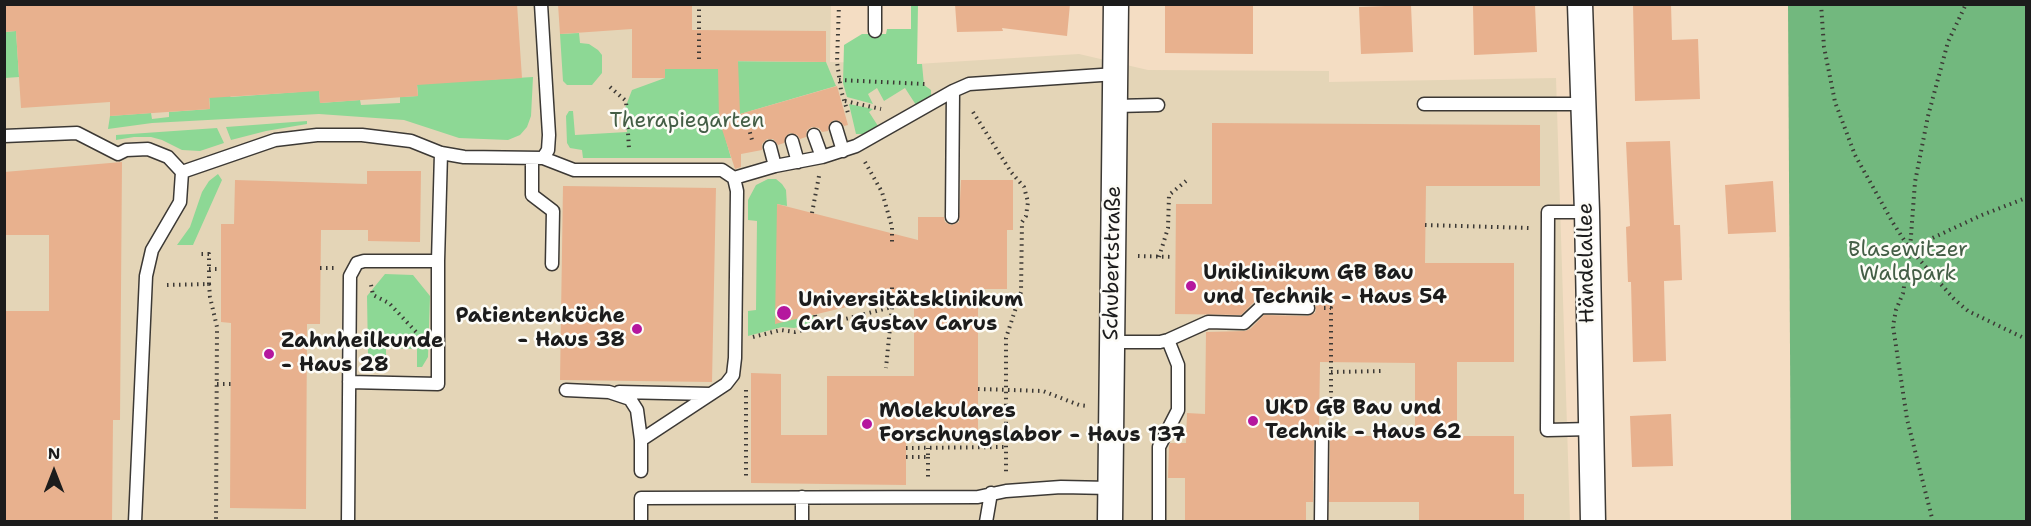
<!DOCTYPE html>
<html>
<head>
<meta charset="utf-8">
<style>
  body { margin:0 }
  #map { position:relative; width:2031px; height:526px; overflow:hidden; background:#f4ddc3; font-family:"Shantell Sans",sans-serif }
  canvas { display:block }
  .frame { position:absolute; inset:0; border:6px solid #1c1c1c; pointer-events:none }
  .north { position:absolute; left:24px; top:442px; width:60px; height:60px; -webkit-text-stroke:4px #fdfcf7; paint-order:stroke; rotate:0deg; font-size:16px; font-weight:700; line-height:24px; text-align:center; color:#1c1c1c }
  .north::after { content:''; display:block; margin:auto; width:21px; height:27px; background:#1c1c1c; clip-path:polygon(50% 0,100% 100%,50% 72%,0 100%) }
</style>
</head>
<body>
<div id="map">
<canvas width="2031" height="526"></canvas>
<div class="frame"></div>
<div class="north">N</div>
</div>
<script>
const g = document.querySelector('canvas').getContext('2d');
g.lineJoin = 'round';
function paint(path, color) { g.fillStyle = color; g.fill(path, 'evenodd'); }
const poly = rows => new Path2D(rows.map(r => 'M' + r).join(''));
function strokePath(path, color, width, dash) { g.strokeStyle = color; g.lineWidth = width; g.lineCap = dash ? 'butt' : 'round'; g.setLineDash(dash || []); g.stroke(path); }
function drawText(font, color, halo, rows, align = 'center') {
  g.font = font + ' "Shantell Sans",sans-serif'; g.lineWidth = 5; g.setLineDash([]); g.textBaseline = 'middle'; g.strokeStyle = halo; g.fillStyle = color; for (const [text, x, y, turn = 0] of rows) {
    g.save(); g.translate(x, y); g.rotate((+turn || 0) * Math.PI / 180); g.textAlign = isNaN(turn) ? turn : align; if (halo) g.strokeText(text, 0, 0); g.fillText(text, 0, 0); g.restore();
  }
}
const built = poly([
  [831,4,830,62,917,64,1079,54,1148,70,1329,71,1329,82,1556,78,1570,521,5,521,4,5]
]);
const green = poly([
  [665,5,708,61,826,62,836,86,740,114,738,125,723,130,731,158,583,158,582,150,570,148,567,143,566,116,569,111,573,111,575,135,627,132,625,108,632,90,665,78],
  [911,5,918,5,917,64,922,64,924,85,931,90,931,97,916,105,905,88,884,101,877,88,868,94,873,104,847,97,843,83,844,45,862,34,886,34,887,29,911,29],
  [16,31,19,77,5,78,5,32],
  [579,33,580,43,589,44,598,50,602,55,602,73,592,85,567,85,563,81,560,34],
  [318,69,320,103,360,100,361,105,400,103,400,97,418,96,417,84,533,77,531,116,527,127,520,135,508,140,459,138,404,120,319,114,152,123,108,129,110,116,151,113,152,119,169,117,169,112,210,109,208,77,231,97,298,92],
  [849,104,873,109,869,112,878,126,863,134,856,134],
  [307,121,307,124,266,131,231,140,226,127],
  [217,128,224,143,200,151,182,150,162,140,151,137,134,137,116,140,116,135],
  [218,174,222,180,193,245,177,245,190,227,202,192,209,181],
  [768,179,776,179,782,184,786,190,787,206,777,204,815,323,794,328,782,327,748,336,748,311,756,310,757,221,748,220,748,200,756,185],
  [385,274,413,275,430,296,428,357,422,367,417,367,417,349,386,348,386,366,379,366,368,355,367,296]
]);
const forest = poly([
  [1788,5,2026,5,2026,521,1791,521]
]);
const building = poly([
  [4,4,517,4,522,78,417,85,418,96,320,103,319,91,209,98,210,109,110,116,110,102,21,108,16,31,4,32],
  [558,4,692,4,692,30,826,31,826,62,738,61,740,114,837,86,848,125,844,126,841,122,834,120,830,123,828,131,822,132,819,128,812,127,807,130,806,137,800,139,797,135,790,133,786,136,784,143,778,145,773,139,767,139,762,144,762,150,741,154,741,167,735,169,719,120,718,69,665,69,665,78,632,78,632,29,560,34],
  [955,4,1070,4,1067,36,1002,28,1003,31,957,32],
  [1165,4,1253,4,1253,54,1165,53],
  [1633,4,1671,4,1672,40,1698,39,1700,99,1635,101],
  [1411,5,1413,52,1361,54,1359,7],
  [1535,5,1537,52,1474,55,1473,6],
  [1212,123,1540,125,1540,186,1426,186,1425,263,1514,263,1514,362,1457,362,1457,436,1514,436,1514,494,1524,494,1524,522,1419,522,1419,502,1329,502,1330,436,1415,436,1415,363,1320,362,1319,425,1314,433,1313,502,1306,502,1306,522,1185,522,1185,478,1168,478,1169,446,1170,443,1186,443,1187,413,1205,414,1206,332,1245,331,1250,329,1264,315,1308,316,1315,313,1316,309,1315,304,1309,300,1261,299,1255,301,1241,315,1175,314,1176,204,1212,204],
  [1670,141,1674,225,1680,225,1682,280,1664,281,1666,361,1633,362,1631,282,1628,282,1626,227,1630,226,1626,142],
  [122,162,120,420,113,420,112,522,4,522,4,311,49,311,49,235,4,235,4,172],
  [367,171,421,171,420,242,368,241,368,230,321,230,320,324,307,324,306,509,230,508,231,323,221,322,221,224,234,224,235,180,367,184],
  [961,180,1013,180,1013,230,1007,230,1007,289,978,289,978,430,906,430,906,485,751,483,751,373,781,374,781,435,827,435,827,376,914,376,914,291,775,324,777,204,918,240,918,217,944,217,945,222,951,225,959,222],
  [1773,181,1776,232,1728,234,1725,185],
  [563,186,716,188,712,382,560,380],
  [1671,414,1673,466,1632,467,1630,416]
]);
const path = poly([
  [839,4,837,62,841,90,848,113],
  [1821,4,1824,47,1835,102,1855,155,1893,223,1910,249,1954,299,1968,311,2026,339],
  [699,59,699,4],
  [839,80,925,84],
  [610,87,626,101,629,149],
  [845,101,881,109],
  [973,112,1011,172,1024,187,1028,202,1026,216,1022,222,1021,292,1006,338,1006,472],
  [749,117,746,118,752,140],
  [865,162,882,192,892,227,892,245],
  [812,213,819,176],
  [1425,225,1530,228],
  [1911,248,1982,215,2026,198],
  [1138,256,1174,257],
  [1159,257,1168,228,1169,195,1186,181],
  [320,268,335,268],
  [209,269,221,269],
  [209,284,210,297,217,327,216,522],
  [167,285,209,284,209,254,199,254],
  [371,285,373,295,389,303,418,334],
  [892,307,892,283],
  [1324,308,1331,308,1331,417],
  [815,315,817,326],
  [753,337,781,330,795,332,892,307,886,368],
  [1331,372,1385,371],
  [217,384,231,384],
  [978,389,1043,391,1079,405,1088,406],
  [746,390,746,479],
  [906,448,1006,447],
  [906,457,928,457,928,448],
  [928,457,928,478],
  [1933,522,1907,419,1893,326,1896,310,1903,293,1910,249,1915,182,1928,116,1948,42,1966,4]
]);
const lane = poly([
  [541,4,549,135,548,150,543,158],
  [875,31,875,4],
  [1424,104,1583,104],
  [1116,106,1158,105],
  [836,128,843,151],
  [814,135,822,157],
  [4,136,77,133,118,154,126,150,148,149,168,157,182,172,180,202,152,250,146,276,135,522],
  [792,141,798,162],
  [770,147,775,166],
  [532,158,532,195,553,211,552,264],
  [182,172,275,140,317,135,362,135,411,141,441,153,464,157,543,158,574,170,722,170,734,178,737,191,735,358,733,375,726,384,641,440,641,471],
  [734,178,775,166,822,157,856,146,953,91,969,84,1116,74],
  [1587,212,1548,212,1547,430,1591,429],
  [952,217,953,91],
  [1112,342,1160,342,1168,340,1208,322,1244,323,1261,307,1308,308],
  [349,382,438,384,438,261,441,153],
  [566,390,609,392,630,399,637,410,641,440],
  [619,392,711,394],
  [802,497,802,522],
  [348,522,350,276,357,263,364,261,438,261],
  [641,522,641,498,978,497,1006,491,1061,487,1110,488],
  [986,522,991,493],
  [1159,522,1159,447,1178,410,1178,365,1168,340],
  [1321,522,1322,433]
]);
const street = poly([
  [1580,4,1587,212,1593,522],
  [1110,522,1116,4]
]);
const markers = [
  [1191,286,6,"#b5179e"],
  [784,313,8,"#b5179e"],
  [637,329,6,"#b5179e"],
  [269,354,6,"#b5179e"],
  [1253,421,6,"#b5179e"],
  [867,424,6,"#b5179e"]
];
const parkNames = [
  ["Therapiegarten",687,122],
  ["Blasewitzer",1908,251],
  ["Waldpark",1908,275]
];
const streetNames = [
  ["Schubertstraße",1113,263,-89],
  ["Händelallee",1587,263,-91]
];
const poiNames = [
  ["Uniklinikum GB Bau",1203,274],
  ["und Technik - Haus 54",1203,298],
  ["Universitätsklinikum",798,301],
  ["Carl Gustav Carus",798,325],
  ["Patientenküche",625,317,"right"],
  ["- Haus 38",625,341,"right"],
  ["Zahnheilkunde",281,342],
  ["- Haus 28",281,366],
  ["UKD GB Bau und",1265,409],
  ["Technik - Haus 62",1265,433],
  ["Molekulares",879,412],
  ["Forschungslabor - Haus 137",879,436]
];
paint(built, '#e4d5b7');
paint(green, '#8dd895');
paint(forest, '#72b87e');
paint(building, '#e8b18e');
strokePath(lane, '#3c3935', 15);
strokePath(street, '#3c3935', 27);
strokePath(path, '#3c3935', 4, [1.5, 4.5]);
strokePath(lane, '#fff', 12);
strokePath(street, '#fff', 24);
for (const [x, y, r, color] of markers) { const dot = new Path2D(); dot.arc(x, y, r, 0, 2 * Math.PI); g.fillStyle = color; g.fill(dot); strokePath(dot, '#fdfcf7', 2); }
drawText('21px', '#445e46', '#fdfcf7', parkNames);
drawText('21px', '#1c1c1c', '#fdfcf7', streetNames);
drawText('bold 21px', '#1c1c1c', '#fdfcf7', poiNames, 'left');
</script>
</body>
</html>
